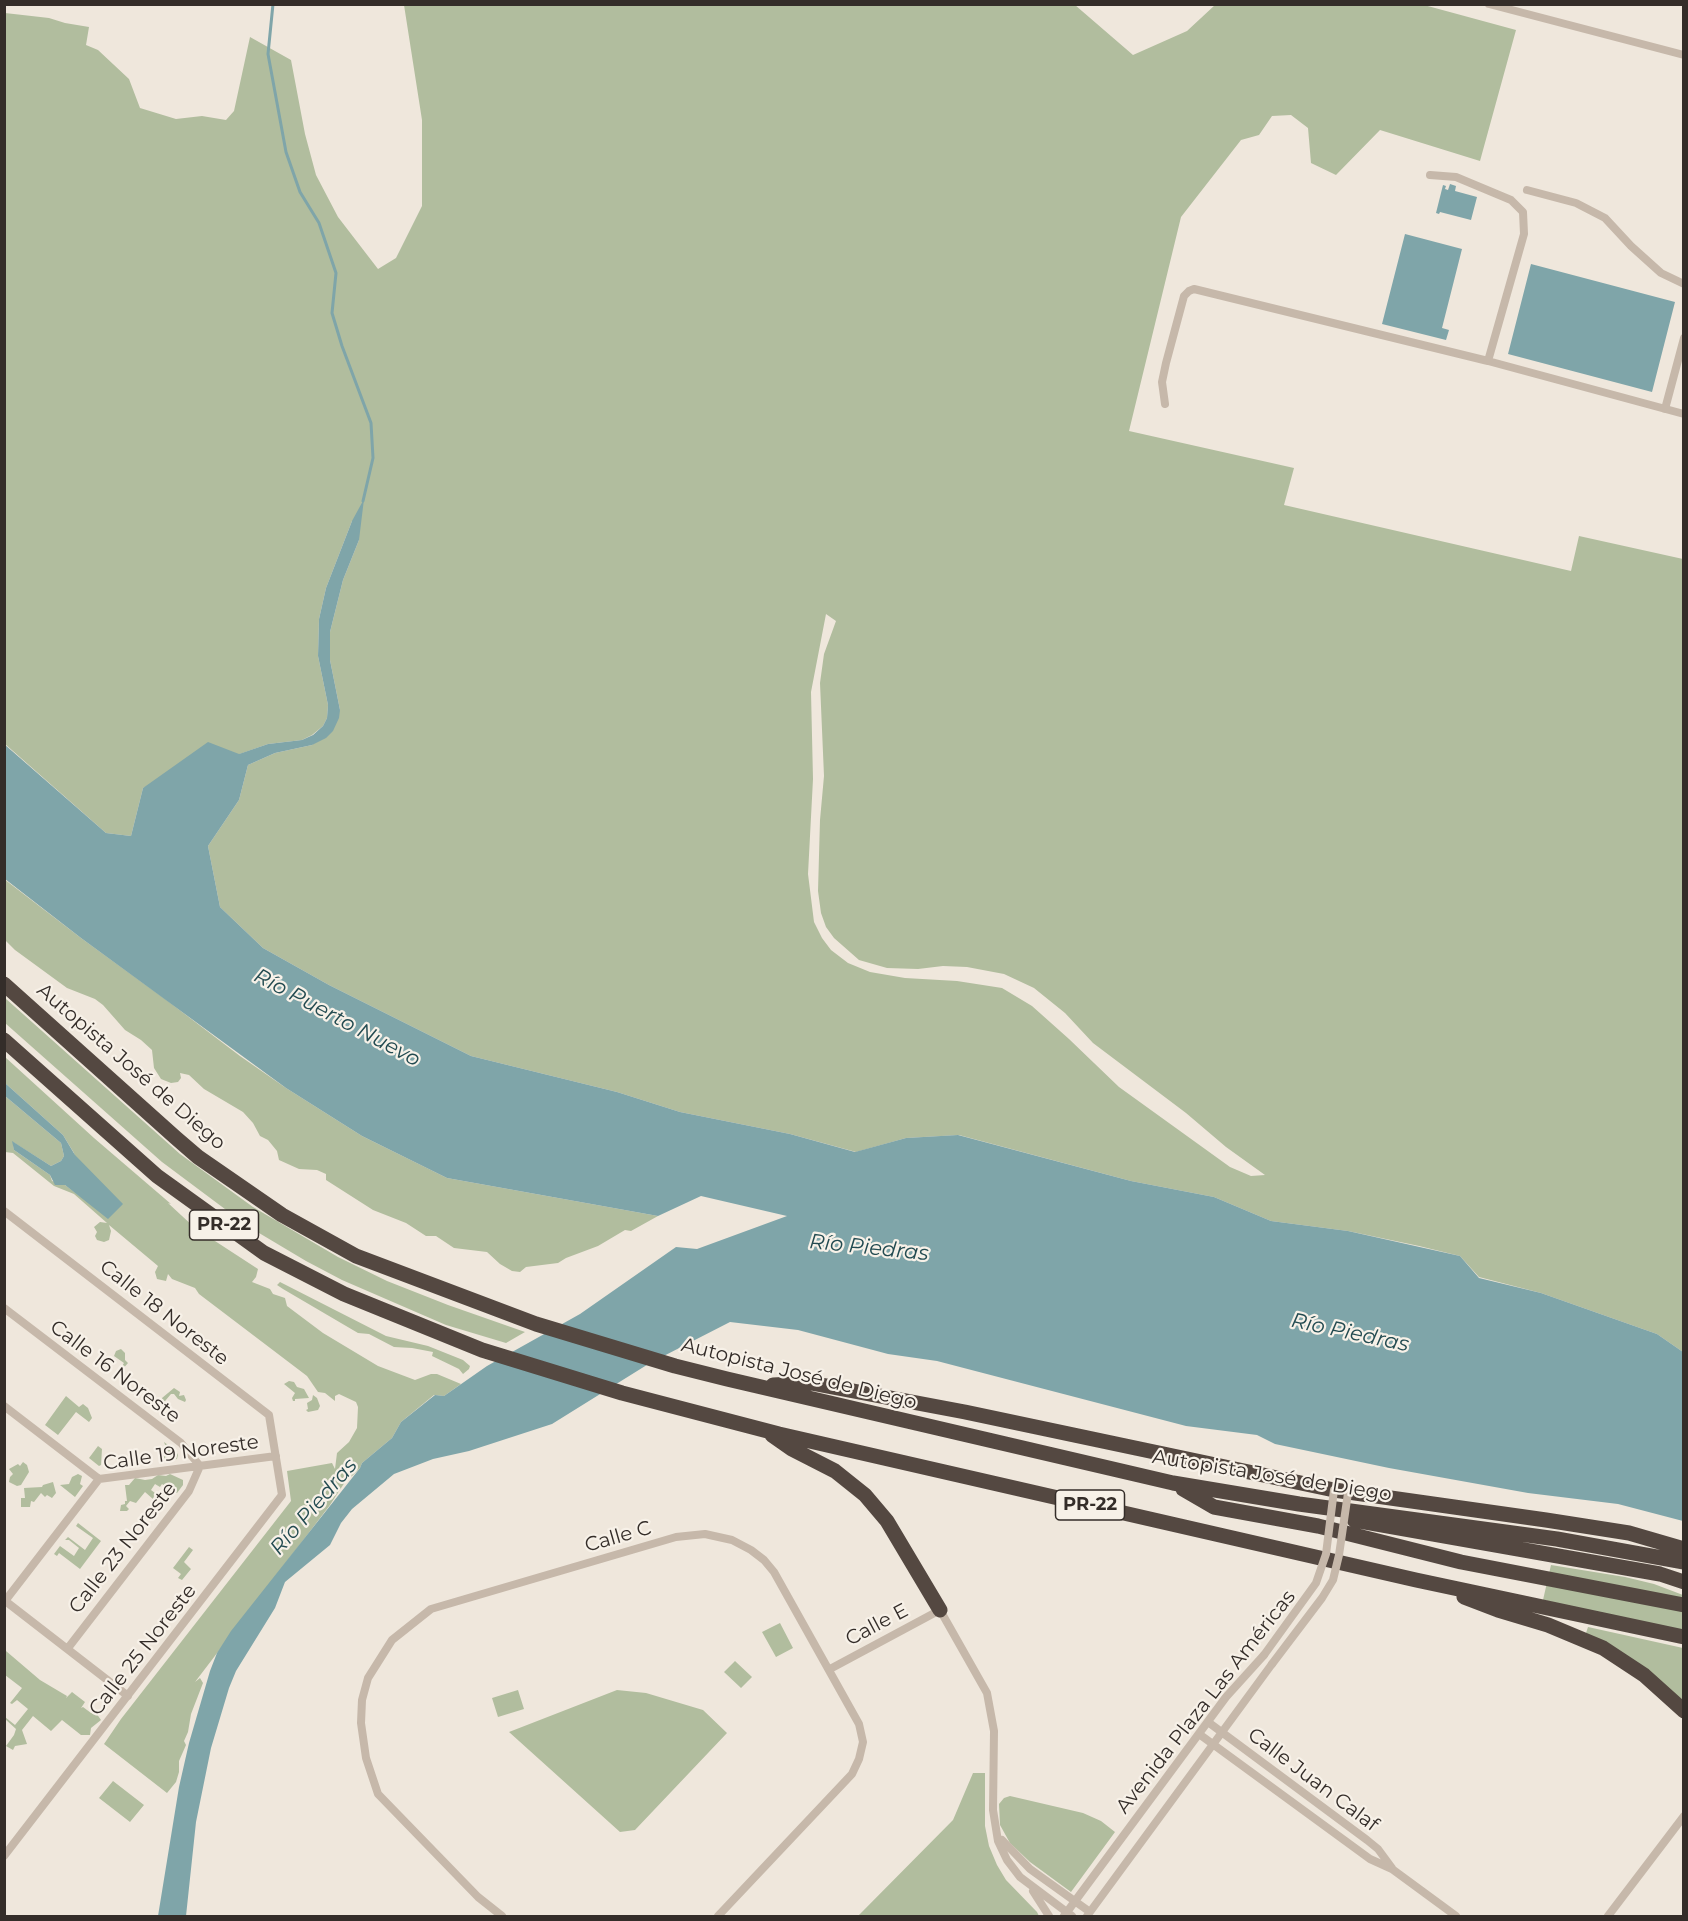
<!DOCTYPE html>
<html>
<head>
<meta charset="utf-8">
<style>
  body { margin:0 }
  #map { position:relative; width:1688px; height:1921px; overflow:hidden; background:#efe7dc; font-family:Montserrat,sans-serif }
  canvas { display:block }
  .frame { position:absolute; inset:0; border:6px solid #342d29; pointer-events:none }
</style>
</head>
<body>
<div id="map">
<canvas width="1688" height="1921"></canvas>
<div class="frame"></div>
</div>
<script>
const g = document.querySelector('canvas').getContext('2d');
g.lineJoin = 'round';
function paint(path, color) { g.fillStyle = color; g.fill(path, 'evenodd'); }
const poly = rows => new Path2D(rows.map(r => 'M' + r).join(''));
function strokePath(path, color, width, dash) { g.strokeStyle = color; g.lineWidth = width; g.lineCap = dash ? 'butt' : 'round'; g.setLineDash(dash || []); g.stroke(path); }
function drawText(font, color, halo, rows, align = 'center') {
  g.font = font + ' Montserrat,sans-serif'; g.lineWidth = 4.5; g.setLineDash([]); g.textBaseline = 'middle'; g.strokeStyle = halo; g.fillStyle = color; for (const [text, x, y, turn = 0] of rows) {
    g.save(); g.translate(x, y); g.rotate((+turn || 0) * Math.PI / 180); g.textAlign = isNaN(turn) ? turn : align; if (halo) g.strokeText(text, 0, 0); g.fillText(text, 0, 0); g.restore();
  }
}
const green = poly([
  [404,5,1075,5,1133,55,1187,31,1215,5,1424,5,1516,30,1480,161,1380,130,1336,175,1311,163,1308,128,1291,115,1272,116,1259,135,1241,140,1181,217,1129,431,1294,468,1284,505,1571,571,1579,536,1683,559,1683,1352,1657,1334,1541,1293,1479,1277,1460,1256,1419,1246,1348,1231,1271,1221,1214,1197,1131,1181,959,1135,906,1138,856,1152,790,1134,680,1112,617,1092,471,1056,329,985,263,948,220,907,208,846,239,800,248,765,275,753,312,745,340,710,330,660,330,632,343,580,359,540,352,521,326,588,319,619,318,656,328,705,327,718,323,726,312,735,302,740,268,744,143,788,131,836,106,833,5,744,5,13,49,18,65,23,89,27,86,45,98,50,129,79,140,108,176,119,202,116,226,120,234,111,250,37,291,60,305,134,316,175,338,217,378,269,396,258,422,206,422,120],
  [826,614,836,621,824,654,820,683,824,776,820,820,818,891,821,913,826,927,834,938,859,960,887,968,918,969,943,966,967,967,1004,974,1034,988,1065,1013,1093,1043,1186,1113,1226,1147,1265,1175,1251,1176,1230,1167,1119,1087,1069,1039,1032,1006,1002,988,957,981,905,978,870,972,848,963,831,950,822,938,814,922,808,874,813,779,811,692],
  [4,879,81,938,165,999,240,1056,286,1088,362,1136,447,1178,658,1216,631,1231,625,1230,598,1246,566,1258,558,1263,526,1267,520,1272,512,1271,500,1264,487,1252,454,1248,436,1236,426,1236,406,1223,373,1210,326,1180,326,1174,317,1170,299,1169,279,1160,277,1151,268,1140,260,1136,253,1123,243,1112,204,1089,189,1075,180,1073,181,1078,178,1082,171,1083,161,1079,154,1068,152,1050,141,1040,125,1030,103,1005,95,999,67,988,15,950,5,940],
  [5,998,180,1154,253,1207,338,1257,387,1281,448,1305,525,1332,506,1343,446,1325,342,1280,306,1261,249,1227,162,1162,5,1023],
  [5,1057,94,1138,171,1204,168,1203,195,1228,258,1269,256,1277,252,1282,270,1289,273,1294,285,1298,287,1306,323,1333,378,1366,415,1380,431,1374,437,1374,461,1384,444,1396,434,1395,401,1422,392,1438,362,1463,360,1468,349,1479,337,1477,345,1482,330,1505,195,1682,200,1678,203,1683,191,1714,188,1732,184,1741,186,1745,179,1761,179,1772,176,1782,167,1793,104,1744,121,1719,291,1501,287,1471,332,1463,335,1469,337,1453,349,1442,357,1428,358,1407,356,1402,339,1394,335,1396,335,1401,325,1393,318,1392,307,1376,199,1294,195,1288,172,1279,168,1274,166,1281,157,1279,155,1272,158,1266,109,1225,111,1231,109,1240,104,1242,97,1240,95,1236,97,1232,94,1227,100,1222,107,1223,74,1194,54,1186,13,1153,5,1152,5,1096,61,1143,64,1156,61,1161,51,1166,13,1142,14,1150,50,1175,52,1181,65,1185,81,1197,74,1153,63,1135,5,1083],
  [280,1282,386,1336,428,1346,463,1360,470,1366,469,1369,463,1374,459,1369,432,1356,433,1352,412,1348,394,1347,369,1334,358,1333,283,1289,277,1285],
  [121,1349,125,1353,125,1360,128,1363,114,1379,124,1363,114,1356,116,1351],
  [289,1381,294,1382,297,1387,304,1389,309,1398,295,1399,295,1401,293,1401,292,1398,295,1393,284,1384],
  [174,1388,180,1392,179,1396,184,1395,186,1400,185,1402,178,1399,174,1394,171,1394,160,1407,159,1405,162,1398],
  [313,1395,317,1398,320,1406,318,1410,308,1412,306,1410,308,1409,307,1403,312,1400],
  [66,1396,79,1407,83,1404,88,1408,92,1418,89,1422,76,1412,58,1435,45,1425],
  [164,1442,176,1451,178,1455,177,1459,160,1463,163,1457,161,1453,167,1450],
  [98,1446,102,1449,101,1465,99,1466,89,1458],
  [23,1462,27,1465,29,1472,21,1485,17,1486,9,1482,10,1477,13,1474,9,1469,18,1464,20,1466],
  [78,1474,82,1476,80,1484,83,1486,75,1497,60,1485,69,1484,72,1477],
  [170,1474,183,1480,183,1485,177,1493,174,1493,162,1484,160,1487,155,1484,151,1490,155,1493,153,1499,145,1492,136,1503,130,1501,126,1506,129,1509,127,1511,120,1511,121,1505,125,1504,125,1501,127,1501,125,1485,129,1485,135,1478,145,1480,152,1479,158,1475,166,1476],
  [53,1482,56,1493,52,1498,47,1495,45,1497,41,1493,34,1502,31,1501,30,1507,21,1507,21,1498,25,1498,24,1488,42,1487,43,1485],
  [78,1523,101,1541,80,1569,59,1553,57,1556,54,1554,60,1546,74,1556,79,1548,69,1540,65,1540,68,1537,85,1550,93,1538,76,1526],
  [189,1547,193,1550,184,1562,191,1569,182,1580,178,1578,181,1574,173,1568],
  [1551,1565,1625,1577,1654,1584,1683,1595,1683,1631,1543,1600],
  [780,1623,793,1648,776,1657,762,1632],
  [1588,1627,1683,1648,1683,1703,1586,1633],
  [6,1651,40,1680,67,1696,66,1698,72,1692,85,1702,81,1708,83,1707,91,1713,94,1710,101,1720,91,1728,90,1735,81,1735,62,1720,51,1731,33,1716,22,1730,27,1744,15,1746,13,1750,6,1746,14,1735,16,1729,5,1719,5,1717,15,1725,28,1709,17,1700,12,1704,10,1703,22,1688,5,1675,5,1653],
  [735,1661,752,1677,741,1688,724,1672],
  [518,1690,524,1709,498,1717,492,1698],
  [617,1690,646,1693,703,1710,727,1733,635,1830,620,1832,509,1732],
  [973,1773,985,1773,985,1826,989,1846,997,1865,1006,1880,1037,1912,1039,1916,858,1916,953,1820],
  [113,1781,144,1805,130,1822,99,1798],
  [1010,1796,1083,1813,1101,1821,1115,1832,1071,1892,1030,1862,1010,1843,1000,1825,999,1804,1004,1798]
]);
const water = poly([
  [1450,184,1456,186,1455,191,1477,197,1471,220,1440,212,1439,214,1436,213,1443,185,1446,186,1445,189,1448,190],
  [1405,234,1462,249,1442,328,1449,330,1446,340,1382,324],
  [1531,264,1675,302,1652,392,1508,354],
  [364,499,359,540,343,580,330,632,330,660,340,710,339,718,333,731,326,738,312,745,275,753,248,765,239,800,208,846,220,907,263,948,329,985,471,1056,617,1092,680,1112,790,1134,855,1152,906,1138,958,1135,1131,1181,1214,1197,1271,1221,1348,1231,1460,1256,1479,1278,1541,1293,1657,1334,1683,1352,1683,1521,1618,1504,1528,1493,1389,1468,1275,1444,1257,1435,1186,1426,937,1361,888,1354,798,1330,730,1322,650,1363,552,1424,469,1451,433,1459,394,1474,352,1509,341,1523,330,1545,285,1582,275,1608,236,1671,229,1688,211,1748,196,1822,186,1916,158,1916,179,1787,189,1743,210,1671,217,1653,231,1631,360,1468,362,1463,392,1438,401,1422,435,1395,444,1396,487,1366,580,1314,676,1247,697,1249,787,1216,701,1196,658,1216,447,1178,362,1136,286,1088,81,938,5,879,4,744,106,833,131,836,143,788,208,742,239,754,268,744,302,740,313,735,323,726,327,718,328,705,318,656,319,619,326,588,352,521],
  [5,1083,63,1135,75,1155,123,1204,108,1219,65,1185,55,1185,50,1175,14,1150,12,1141,51,1166,61,1161,64,1156,61,1143,5,1096]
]);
const stream = poly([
  [273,4,268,54,286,152,300,192,319,223,336,273,332,313,342,346,371,423,373,458,363,501]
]);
const minor = poly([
  [1489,4,1684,55],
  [1430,175,1456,177,1511,200,1523,212,1524,234,1488,361],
  [1527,190,1576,203,1605,218,1631,246,1661,273,1684,284],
  [1165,404,1162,382,1166,363,1184,296,1189,291,1194,289,1488,361,1684,414],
  [1665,409,1684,338],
  [4,1211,269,1415,282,1495,4,1856],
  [4,1308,181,1443,200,1466,189,1491,68,1648],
  [4,1406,99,1479],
  [4,1600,128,1696],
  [5,1601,99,1479,276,1456],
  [830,1669,940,1610,987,1693,994,1731,993,1810,998,1841,1007,1860,1020,1877,1072,1916],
  [1208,1722,1367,1840,1378,1849,1392,1868],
  [1199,1734,1370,1859,1392,1869,1456,1916],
  [1002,1840,1030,1869,1090,1912],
  [1033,1891,1049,1916],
  [502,1916,478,1897,378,1794,366,1758,361,1723,362,1700,368,1678,392,1640,431,1609,676,1537,705,1534,732,1540,751,1550,764,1560,774,1572,859,1724,863,1742,859,1759,852,1774,718,1916],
  [1064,1916,1226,1697,1264,1655],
  [1087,1916,1272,1664],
  [1608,1916,1684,1816]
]);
const motorway = poly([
  [4,984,176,1138,198,1157,282,1215,356,1256,536,1324,675,1366,727,1379,1173,1483,1299,1504,1557,1539,1684,1562],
  [4,1040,157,1176,264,1253,344,1294,482,1350,622,1393,779,1434,1416,1580,1684,1637],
  [773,1385,811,1383,965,1412,1334,1490,1546,1520,1629,1533,1684,1549],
  [772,1435,792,1449,835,1471,865,1495,887,1521,940,1610],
  [1183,1489,1214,1507,1318,1526,1461,1562,1684,1605],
  [1354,1520,1660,1574,1684,1582],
  [1464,1597,1498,1610,1548,1625,1603,1648,1644,1675,1684,1711]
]);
const minorBridge = poly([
  [1264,1655,1316,1583,1326,1554,1334,1490],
  [1272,1664,1322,1598,1333,1580,1339,1555,1348,1493]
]);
const shields = [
  [224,1225,69],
  [1090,1505,69]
];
const shieldNames = [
  ["PR-22",224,1225],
  ["PR-22",1090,1505]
];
const streetNames = [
  ["Autopista José de Diego",131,1067,41],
  ["Calle 18 Noreste",164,1313,38],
  ["Calle 16 Noreste",115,1372,37],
  ["Autopista José de Diego",799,1374,14],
  ["Calle 19 Noreste",181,1453,-8],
  ["Autopista José de Diego",1272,1476,9],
  ["Calle C",618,1537,-16],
  ["Calle 23 Noreste",123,1548,-52],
  ["Calle E",877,1625,-28],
  ["Calle 25 Noreste",143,1650,-52],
  ["Avenida Plaza Las Américas",1206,1702,-52],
  ["Calle Juan Calaf",1313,1780,37]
];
const waterNames = [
  ["Río Puerto Nuevo",337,1018,28],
  ["Río Piedras",869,1248,6],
  ["Río Piedras",1350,1333,12],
  ["Río Piedras",314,1507,-49]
];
paint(green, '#b1bd9e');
paint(water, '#7fa5a9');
strokePath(stream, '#7fa5a9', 3);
strokePath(minor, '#c6b8aa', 8);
strokePath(motorway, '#544841', 15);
strokePath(minorBridge, '#c6b8aa', 8);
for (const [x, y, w] of shields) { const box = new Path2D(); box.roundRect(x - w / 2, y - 15, w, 30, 4.5); g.fillStyle = '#f7f1e8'; g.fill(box); strokePath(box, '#342d29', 1.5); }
drawText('bold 18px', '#342d29', null, shieldNames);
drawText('20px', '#342d29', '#f7f1e8', streetNames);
drawText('italic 21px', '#234b51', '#f7f1e8', waterNames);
</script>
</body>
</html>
